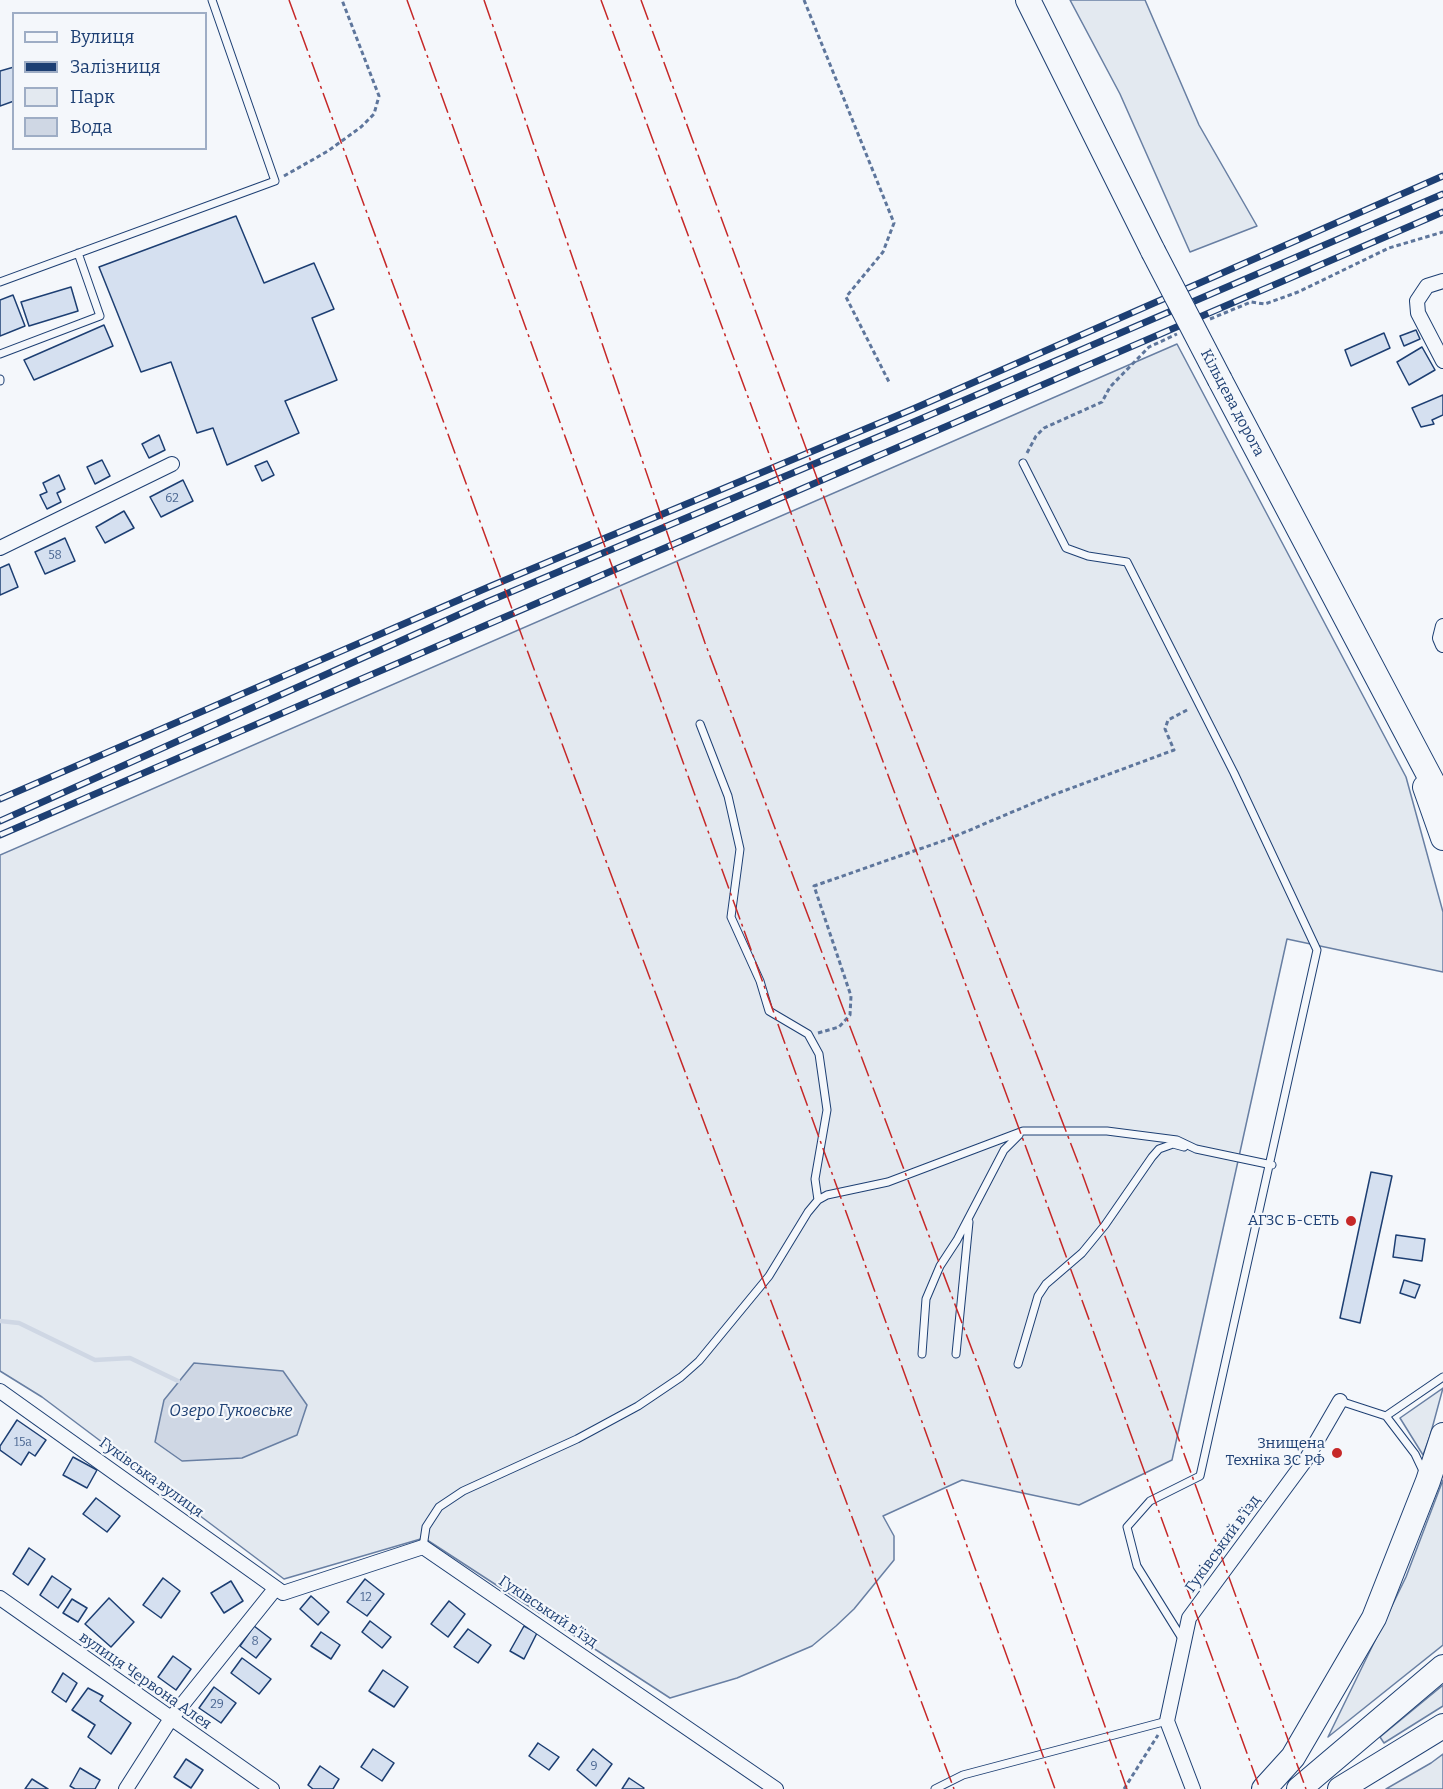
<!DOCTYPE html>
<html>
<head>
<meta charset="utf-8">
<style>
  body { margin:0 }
  #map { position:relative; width:1443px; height:1789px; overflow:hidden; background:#f4f7fb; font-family:Bitter,serif }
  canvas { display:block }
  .legend { position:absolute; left:12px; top:12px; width:195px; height:138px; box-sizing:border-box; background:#f4f7fb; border:2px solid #9eadc5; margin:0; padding:8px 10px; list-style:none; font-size:18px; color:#1d3f73 }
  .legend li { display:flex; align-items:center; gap:12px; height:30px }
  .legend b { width:30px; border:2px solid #9eadc5 }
</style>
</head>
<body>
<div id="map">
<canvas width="1443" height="1789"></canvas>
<ul class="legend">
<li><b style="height:8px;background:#f4f7fb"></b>Вулиця</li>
<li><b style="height:8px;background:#1d3f73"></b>Залізниця</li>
<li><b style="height:16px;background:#e3e9f0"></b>Парк</li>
<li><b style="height:16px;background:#cfd7e4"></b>Вода</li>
</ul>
</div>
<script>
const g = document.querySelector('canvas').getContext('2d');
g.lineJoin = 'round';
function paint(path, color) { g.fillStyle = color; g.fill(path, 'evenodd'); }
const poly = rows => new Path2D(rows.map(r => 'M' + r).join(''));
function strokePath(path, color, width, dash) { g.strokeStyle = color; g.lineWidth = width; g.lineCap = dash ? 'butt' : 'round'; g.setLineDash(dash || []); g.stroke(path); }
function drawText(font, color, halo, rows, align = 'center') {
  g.font = font + ' Bitter,serif'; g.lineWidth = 4.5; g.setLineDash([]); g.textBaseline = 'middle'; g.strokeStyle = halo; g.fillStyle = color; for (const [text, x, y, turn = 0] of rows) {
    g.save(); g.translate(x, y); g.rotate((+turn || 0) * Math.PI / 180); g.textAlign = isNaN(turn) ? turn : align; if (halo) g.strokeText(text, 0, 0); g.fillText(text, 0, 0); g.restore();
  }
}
const green = poly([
  [1070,0,1145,0,1199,125,1257,226,1190,252,1120,94,1070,0],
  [1177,344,1406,777,1443,912,1443,972,1287,939,1172,1460,1079,1505,962,1480,883,1516,894,1536,894,1560,854,1609,836,1626,812,1646,737,1678,670,1698,424,1538,284,1579,42,1397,0,1371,0,855,1177,344],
  [1443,1388,1430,1436,1423,1455,1400,1418,1443,1388],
  [1443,1480,1443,1645,1328,1737,1406,1577,1443,1480],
  [1443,1685,1443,1706,1384,1743,1380,1737,1443,1685],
  [1443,1754,1443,1789,1386,1789,1431,1763,1443,1754]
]);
const water = poly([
  [194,1363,283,1371,307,1405,297,1435,242,1458,182,1461,155,1442,164,1400,194,1363]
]);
const stream = poly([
  [0,1321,19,1323,95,1360,130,1358,178,1381]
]);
const building = poly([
  [14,67,14,101,0,106,0,71,14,67],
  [236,216,264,283,314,263,334,309,312,318,337,380,285,401,299,433,227,465,213,428,197,433,171,362,141,372,99,267,236,216],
  [71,287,78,311,29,326,21,302,71,287],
  [13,295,25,326,0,336,0,300,13,295],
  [104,325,113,346,34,380,24,360,104,325],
  [1416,330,1420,339,1404,346,1400,336,1416,330],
  [1384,333,1390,348,1351,366,1345,350,1384,333],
  [1422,347,1435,370,1409,385,1397,362,1422,347],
  [1443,395,1443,415,1432,420,1434,424,1421,427,1412,408,1443,395],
  [159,435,165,450,149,458,142,444,159,435],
  [102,460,110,476,95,484,87,467,102,460],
  [267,461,274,475,262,481,255,466,267,461],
  [59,475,65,489,57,493,61,502,47,509,40,495,47,492,43,483,59,475],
  [183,480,193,501,161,517,150,497,183,480],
  [124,511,134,528,105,543,96,527,124,511],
  [65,538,75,561,45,574,35,552,65,538],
  [9,564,18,587,0,595,0,568,9,564],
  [1371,1172,1392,1176,1360,1323,1340,1318,1371,1172],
  [1396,1235,1425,1239,1422,1261,1393,1257,1396,1235],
  [1404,1280,1420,1285,1415,1298,1400,1293,1404,1280],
  [17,1420,46,1440,35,1456,29,1452,21,1465,0,1450,0,1446,17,1420],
  [73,1457,97,1470,87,1488,63,1475,73,1457],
  [96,1498,120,1516,107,1532,83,1514,96,1498],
  [29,1548,45,1559,28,1585,13,1574,29,1548],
  [52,1576,71,1589,58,1608,40,1595,52,1576],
  [163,1578,180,1591,161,1618,143,1605,163,1578],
  [365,1579,384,1594,367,1616,347,1602,365,1579],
  [231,1581,243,1601,224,1613,211,1593,231,1581],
  [311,1596,329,1612,318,1625,300,1609,311,1596],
  [109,1598,134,1622,111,1647,85,1624,109,1598],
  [72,1599,87,1608,78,1622,63,1613,72,1599],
  [449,1601,465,1614,448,1637,431,1624,449,1601],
  [370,1621,391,1637,382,1648,362,1632,370,1621],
  [254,1626,271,1639,256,1658,240,1646,254,1626],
  [524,1626,537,1633,524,1659,510,1651,524,1626],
  [468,1629,491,1645,478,1663,454,1647,468,1629],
  [321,1632,340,1645,331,1659,311,1646,321,1632],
  [173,1656,191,1669,176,1690,158,1677,173,1656],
  [242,1658,271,1679,259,1694,231,1673,242,1658],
  [383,1670,408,1687,394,1707,369,1691,383,1670],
  [63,1673,77,1683,66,1702,52,1692,63,1673],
  [214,1687,236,1703,221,1723,199,1708,214,1687],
  [88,1688,103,1696,100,1701,131,1723,111,1754,88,1737,95,1725,72,1710,88,1688],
  [538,1743,559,1757,549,1770,529,1756,538,1743],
  [373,1749,394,1763,382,1781,361,1767,373,1749],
  [593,1749,612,1764,596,1786,577,1770,593,1749],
  [186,1759,203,1770,191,1788,174,1777,186,1759],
  [320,1766,339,1779,333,1789,313,1789,308,1785,320,1766],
  [80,1768,100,1780,95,1789,75,1789,70,1786,80,1768],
  [629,1778,644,1788,643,1789,622,1789,629,1778],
  [32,1779,48,1789,25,1789,32,1779]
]);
const path = poly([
  [804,0,894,223,883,252,846,297,889,382],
  [284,176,328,151,361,127,374,114,379,96,342,0],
  [1210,319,1251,302,1265,304,1298,292,1389,248,1443,232],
  [1027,453,1036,436,1044,428,1102,402,1110,387,1149,347,1177,334],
  [818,1033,839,1027,850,1015,851,996,814,886,951,838,1050,796,1174,750,1165,729,1168,720,1189,709],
  [1124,1789,1158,1735]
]);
const service = poly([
  [0,282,275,181,212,0],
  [0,354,100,316,78,253],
  [0,379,0,381],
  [1023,463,1066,548,1088,556,1127,562,1234,773,1317,950,1200,1476,1150,1501,1127,1527,1137,1566,1183,1640],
  [700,724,728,796,740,849,731,917,760,981,769,1011,808,1034,819,1054,827,1110,815,1179,818,1200],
  [922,1354,926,1299,940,1266,957,1240,1004,1150,1019,1135],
  [956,1354,969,1222],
  [1018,1364,1038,1296,1046,1284,1082,1253,1105,1225,1152,1157,1159,1149,1173,1144,1184,1147],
  [1340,1401,1386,1416,1415,1454,1424,1473],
  [1386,1416,1443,1377],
  [423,1547,426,1527,439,1507,463,1491,577,1439,638,1406,681,1377,699,1361,769,1276,808,1212,818,1200,827,1195,888,1182,1023,1131,1107,1131,1177,1140,1196,1149,1272,1165],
  [935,1789,963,1775,1167,1721]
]);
const minor = poly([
  [1443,281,1427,286,1417,301,1418,313,1443,361],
  [0,548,172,464],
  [1443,626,1440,638,1443,645],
  [0,1391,283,1593,423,1547,776,1789],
  [0,1598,272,1789],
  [126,1789,170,1720,275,1589],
  [1193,1789,1167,1721,1189,1618,1307,1458,1340,1401]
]);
const trunk = poly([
  [1028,0,1153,251],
  [1220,380,1443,802],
  [1425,787,1443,838],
  [1264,1789,1293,1757,1374,1618,1428,1481,1443,1435],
  [1299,1789,1443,1667],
  [1340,1789,1443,1726]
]);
const rail = poly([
  [0,799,491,586,913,409,1443,176],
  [0,821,487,602,916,421,1443,194],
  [0,835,1443,212]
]);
const trunkBridge = poly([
  [1153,251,1220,380]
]);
const power = poly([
  [289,0,534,669,954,1789],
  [407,0,1055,1789],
  [484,0,705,643,982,1376,1127,1789],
  [601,0,1051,1215,1260,1789],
  [641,0,860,595,1079,1165,1306,1789]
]);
const markers = [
  [1351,1221,6,"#c62828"],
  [1337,1453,6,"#c62828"]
];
const numberNames = [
  ["62",172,499],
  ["58",55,556],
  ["15а",23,1443],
  ["12",366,1598],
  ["8",255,1642],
  ["29",217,1705],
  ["9",594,1767]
];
const streetNames = [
  ["Кільцева дорога",1232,403,62],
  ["Гуківська вулиця",151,1478,36],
  ["Гуківський в’їзд",1223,1544,-54],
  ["Гуківський в’їзд",548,1612,34],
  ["вулиця Червона Алея",145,1681,35]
];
const poiNames = [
  ["АГЗС Б-СЕТЬ",1339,1221],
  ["Знищена",1325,1444],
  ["Техніка ЗС РФ",1325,1461]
];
const waterNames = [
  ["Озеро Гуковське",231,1412]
];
paint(green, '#e3e9f0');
strokePath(green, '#687fa3', 1.5);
paint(water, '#cfd7e4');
strokePath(water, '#687fa3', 1.5);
strokePath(stream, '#cfd7e4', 4.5);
paint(building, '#d5e0f0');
strokePath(building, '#1d3f73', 1.5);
strokePath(service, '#1d3f73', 9);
strokePath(minor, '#1d3f73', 16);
strokePath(trunk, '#1d3f73', 26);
strokePath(path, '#5e769c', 3, [4.5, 3]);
strokePath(service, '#f4f7fb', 7);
strokePath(minor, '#f4f7fb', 14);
strokePath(trunk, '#f4f7fb', 24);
strokePath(rail, '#1d3f73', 7);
strokePath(rail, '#f4f7fb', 4.5, [14]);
strokePath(trunkBridge, '#1d3f73', 26, []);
strokePath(trunkBridge, '#f4f7fb', 24);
strokePath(power, '#c62828', 1.5, [21, 4.5, 3, 4.5]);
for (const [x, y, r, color] of markers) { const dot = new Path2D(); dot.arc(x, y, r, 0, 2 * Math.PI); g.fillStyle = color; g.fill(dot); strokePath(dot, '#f4f7fb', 2); }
drawText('12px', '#4b6792', null, numberNames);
drawText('15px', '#1d3f73', '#f4f7fb', streetNames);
drawText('15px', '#1d3f73', '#f4f7fb', poiNames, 'right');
drawText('italic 16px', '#1d3f73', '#f4f7fb', waterNames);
</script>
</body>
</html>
